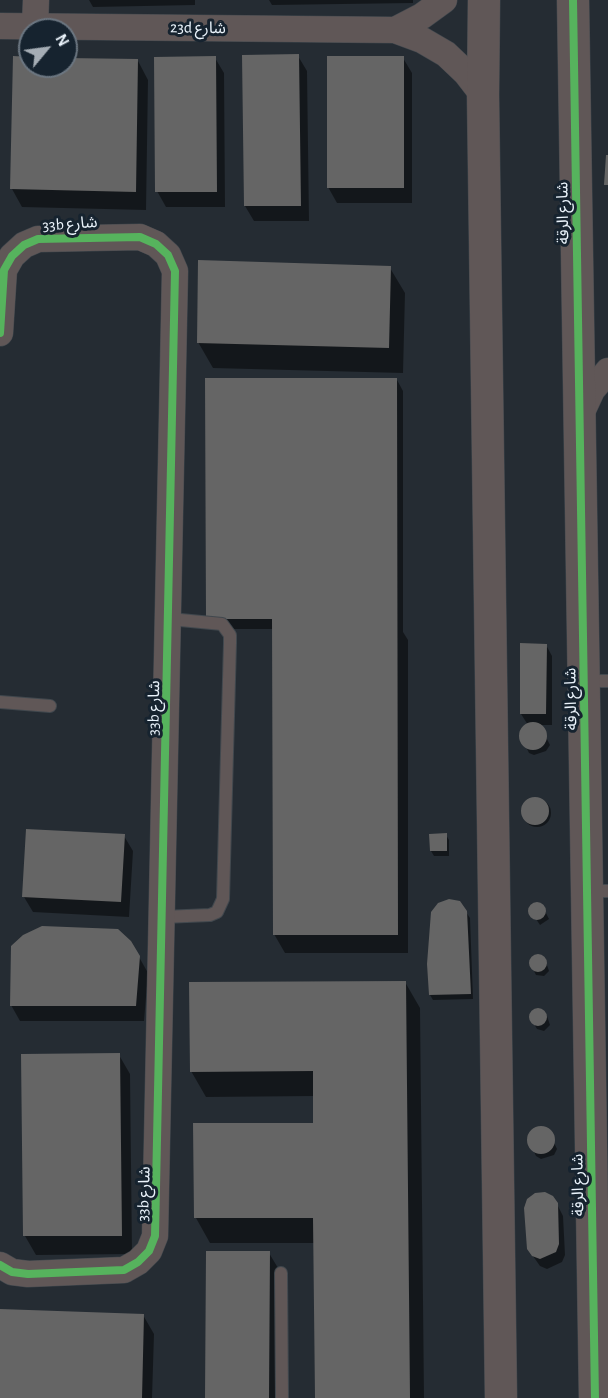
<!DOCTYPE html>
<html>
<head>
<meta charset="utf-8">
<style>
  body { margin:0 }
  #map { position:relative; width:608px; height:1398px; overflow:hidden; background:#252c33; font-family:"Alegreya Sans",sans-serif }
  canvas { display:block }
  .north { position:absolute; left:18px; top:18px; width:60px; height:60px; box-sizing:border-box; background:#16232f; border:2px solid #6b7681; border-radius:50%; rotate:61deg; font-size:16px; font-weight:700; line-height:24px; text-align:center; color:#eaf3fb }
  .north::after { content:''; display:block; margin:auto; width:21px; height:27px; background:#a5adb5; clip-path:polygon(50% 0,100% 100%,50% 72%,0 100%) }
</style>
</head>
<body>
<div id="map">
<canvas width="608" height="1398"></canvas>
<div class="north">N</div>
</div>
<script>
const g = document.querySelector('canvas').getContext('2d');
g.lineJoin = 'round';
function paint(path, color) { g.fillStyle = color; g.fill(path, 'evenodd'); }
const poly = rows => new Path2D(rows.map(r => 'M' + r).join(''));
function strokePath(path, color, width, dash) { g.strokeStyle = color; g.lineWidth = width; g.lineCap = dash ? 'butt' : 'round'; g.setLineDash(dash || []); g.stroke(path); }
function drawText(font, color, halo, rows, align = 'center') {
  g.font = font + ' "Alegreya Sans","Noto Sans Arabic",sans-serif'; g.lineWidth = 6; g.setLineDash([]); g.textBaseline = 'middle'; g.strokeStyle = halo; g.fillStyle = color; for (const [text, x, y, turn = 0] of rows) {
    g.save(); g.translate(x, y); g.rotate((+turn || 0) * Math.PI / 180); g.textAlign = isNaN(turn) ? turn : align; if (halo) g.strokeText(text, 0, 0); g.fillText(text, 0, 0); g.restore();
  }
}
const shadow = poly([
  [89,0,195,0,195,5,93,7],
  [269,0,413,0,413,3,272,5],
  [298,56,307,71,309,221,254,221,245,206],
  [30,58,30,66,66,66,66,59,138,61,148,80,146,210,22,207,12,189],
  [215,58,224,73,225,207,166,207,157,191],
  [403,58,412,73,412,203,337,203,328,187],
  [390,268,405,293,403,373,213,368,198,342],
  [397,380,403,391,403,632,408,640,408,953,285,953,274,934,274,629,213,629],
  [546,645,552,656,552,725,540,725,550,745,546,751,534,755,529,753,521,736,528,725,521,714],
  '523 813a14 14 0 1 1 28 0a14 14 0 1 1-28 0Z',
  [446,835,449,840,449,856,434,856,431,851],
  [124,836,133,851,129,917,33,912,24,897],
  [539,903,542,905,549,919,540,925,530,910],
  [466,912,470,918,473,999,433,1000,430,995],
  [535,955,543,956,546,962,549,971,544,976,536,975,533,969,530,961],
  [139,957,148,973,144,1021,20,1021,11,1005],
  [405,982,420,1008,424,1398,316,1398,315,1243,210,1243,196,1218,315,1124,315,1096,206,1097,191,1071],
  [535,1009,543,1011,547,1016,550,1025,544,1031,537,1029,534,1024,531,1016],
  [119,1055,130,1074,132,1254,36,1255,25,1236],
  [542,1127,548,1130,557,1149,554,1155,541,1159,536,1156,528,1139,535,1128],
  [557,1204,563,1216,565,1255,562,1262,547,1269,540,1266,528,1249],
  [269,1253,284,1278,283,1398,206,1398],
  [0,1310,143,1315,154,1334,152,1398,0,1398]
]);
const building = poly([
  [299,54,301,206,244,206,242,55],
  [13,56,30,57,30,66,66,66,66,58,138,59,136,192,10,189],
  [216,56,217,192,155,192,154,57],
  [327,56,404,56,404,188,327,188],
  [606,155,608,155,608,185,604,185],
  [198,260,391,266,389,348,197,343],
  [205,378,397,378,398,935,273,935,272,619,206,619],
  [520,643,547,644,546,714,520,714],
  '519 736a14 14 0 1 1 28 0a14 14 0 1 1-28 0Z',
  '521 811a14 14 0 1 1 28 0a14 14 0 1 1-28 0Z',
  [26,829,125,834,121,902,22,897],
  [447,833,447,851,430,851,429,834],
  [449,899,460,901,467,911,471,994,429,995,427,964,431,912,438,903],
  '528 911a9 9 0 1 1 18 0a9 9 0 1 1-18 0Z',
  [42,926,118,929,131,941,140,956,136,1006,10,1006,11,946,23,935],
  '529 963a9 9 0 1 1 18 0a9 9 0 1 1-18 0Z',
  [406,981,410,1398,315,1398,313,1218,194,1218,193,1123,313,1123,313,1071,190,1072,189,982],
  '529 1017a9 9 0 1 1 18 0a9 9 0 1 1-18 0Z',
  [120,1053,122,1236,23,1236,21,1054],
  '527 1140a14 14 0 1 1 28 0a14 14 0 1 1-28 0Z',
  [545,1192,553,1196,558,1203,559,1244,556,1252,540,1259,532,1256,527,1249,524,1208,527,1199,535,1193],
  [206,1251,270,1251,269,1398,205,1398],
  [0,1309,144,1314,142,1398,0,1398]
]);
const service = poly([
  [585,681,608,681],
  [0,702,50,706],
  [588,891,608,891],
  [163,917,210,915,217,912,223,899,230,643,230,635,222,624,170,619],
  [281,1273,282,1398]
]);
const minor = poly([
  [0,26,395,30,422,40,446,54,466,73,483,95],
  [35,26,36,0],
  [395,30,422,16,444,0],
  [0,333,4,270,12,256,24,245,38,239,140,237,156,244,168,255,175,271,155,1236,149,1251,138,1262,124,1270,28,1274,12,1272,0,1265],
  [580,416,592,390,608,371]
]);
const tertiary = poly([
  [484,0,483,95,501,1398],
  [573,0,595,1398]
]);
const cycleway = poly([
  [573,0,595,1398],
  [0,333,4,270,12,256,24,245,38,239,140,237,156,244,168,255,175,271,155,1236,149,1251,138,1262,124,1270,28,1274,12,1272,0,1265]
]);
const streetNames = [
  ["23d شارع",198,28,1],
  ["شارع الرقة",563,213,-91],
  ["33b شارع",70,224,-4],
  ["شارع الرقة",571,699,-91],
  ["33b شارع",154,708,-89],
  ["شارع الرقة",578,1185,-91],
  ["33b شارع",144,1194,-88]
];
paint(shadow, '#0007');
paint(building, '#656565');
strokePath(service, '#41484e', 14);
strokePath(minor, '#41484e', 27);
strokePath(tertiary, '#41484e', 33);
strokePath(service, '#605757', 12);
strokePath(minor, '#605757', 26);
strokePath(tertiary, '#605757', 32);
strokePath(cycleway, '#56b35d', 8);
drawText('16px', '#eaf3fb', '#16232f', streetNames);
</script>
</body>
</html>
